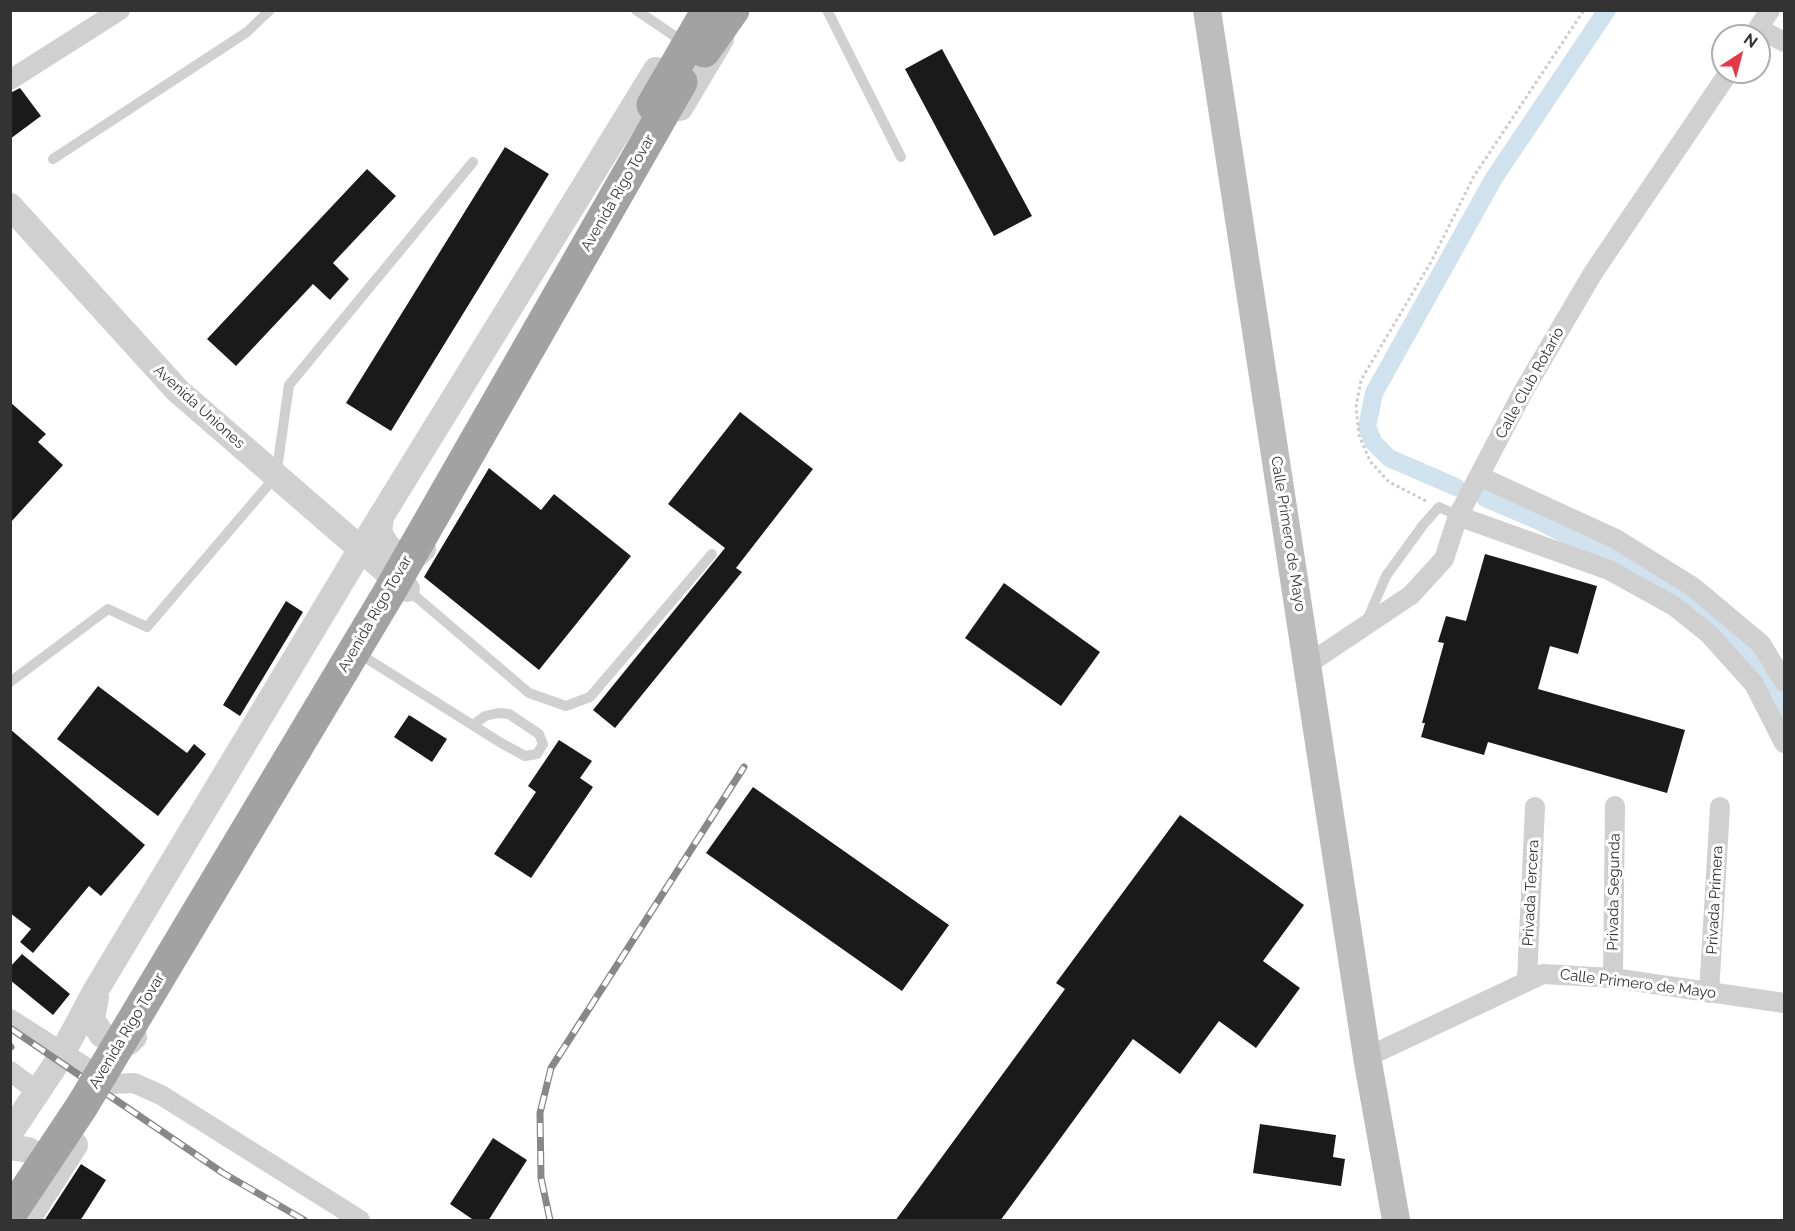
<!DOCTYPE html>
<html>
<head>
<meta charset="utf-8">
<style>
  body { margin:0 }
  #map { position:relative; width:1795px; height:1231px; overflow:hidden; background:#fff; font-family:Raleway,sans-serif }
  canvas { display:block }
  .frame { position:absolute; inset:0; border:12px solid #333; pointer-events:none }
  .north { position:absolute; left:1711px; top:24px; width:60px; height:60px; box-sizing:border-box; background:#fff; border:2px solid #adadad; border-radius:50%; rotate:36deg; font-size:16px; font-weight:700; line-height:24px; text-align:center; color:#333 }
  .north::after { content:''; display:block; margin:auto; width:21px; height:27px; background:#e63946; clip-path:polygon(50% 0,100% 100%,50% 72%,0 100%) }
</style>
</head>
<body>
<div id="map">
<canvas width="1795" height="1231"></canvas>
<div class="frame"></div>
<div class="north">N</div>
</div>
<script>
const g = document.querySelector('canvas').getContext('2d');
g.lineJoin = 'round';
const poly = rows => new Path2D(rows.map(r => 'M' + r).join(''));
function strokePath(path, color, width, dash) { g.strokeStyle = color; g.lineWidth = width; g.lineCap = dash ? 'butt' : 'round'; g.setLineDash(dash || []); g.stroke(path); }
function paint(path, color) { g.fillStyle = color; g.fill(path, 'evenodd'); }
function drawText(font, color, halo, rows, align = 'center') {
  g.font = font + ' Raleway,sans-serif'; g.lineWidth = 6; g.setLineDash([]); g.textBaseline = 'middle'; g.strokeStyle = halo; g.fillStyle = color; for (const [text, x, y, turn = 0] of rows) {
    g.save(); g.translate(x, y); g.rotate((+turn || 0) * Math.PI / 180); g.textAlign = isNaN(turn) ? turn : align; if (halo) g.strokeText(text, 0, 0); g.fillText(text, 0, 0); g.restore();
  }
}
const canal = poly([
  [1456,487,1389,458,1374,443,1367,427,1374,393,1494,178,1607,10],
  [1485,498,1539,521,1654,579,1726,630,1763,669,1784,713]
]);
const building = poly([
  [942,49,1032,216,994,236,905,69],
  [20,88,41,116,10,139,10,93],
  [505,147,549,174,391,431,346,403],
  [367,169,396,196,333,263,349,279,330,300,313,284,236,366,207,339],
  [10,402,46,434,38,442,63,465,10,523],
  [740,412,813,469,736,568,742,572,615,728,593,710,725,548,668,504],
  [489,468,541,510,554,494,631,556,539,670,424,577],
  [1485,554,1597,586,1578,654,1550,646,1538,689,1685,730,1667,793,1488,742,1484,755,1421,737,1425,723,1422,723,1444,643,1438,642,1446,616,1466,621],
  [1004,583,1100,652,1061,706,965,638],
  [286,601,303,612,240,716,223,705],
  [98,686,187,753,194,744,206,754,158,816,57,739],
  [409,715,447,739,432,762,394,737],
  [10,729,145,845,101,896,89,886,33,953,20,942,31,929,10,913],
  [559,740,592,761,580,778,593,787,531,878,494,854,536,792,528,786],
  [753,787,949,925,902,991,706,853],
  [1180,815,1304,905,1263,961,1300,988,1256,1048,1219,1021,1180,1074,1133,1039,1000,1221,895,1221,1065,989,1056,983],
  [22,954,70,994,53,1015,10,980,10,967],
  [1260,1124,1336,1135,1333,1157,1345,1159,1341,1186,1253,1173],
  [493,1138,527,1160,488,1221,475,1221,450,1204],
  [81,1164,106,1180,80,1221,44,1221]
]);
const path = poly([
  [1426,501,1389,482,1370,461,1359,435,1356,407,1361,380,1431,262,1474,176,1584,10]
]);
const service = poly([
  [636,10,676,37],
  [827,10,901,157],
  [53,159,247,32,270,10],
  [407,589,529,693,566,706,590,697,712,554],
  [1366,623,1386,576,1423,525,1439,507,1458,516],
  [366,658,501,743,525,756,537,754,543,744,539,734,509,714,498,713,485,716,473,725],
  [10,682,108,609,147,627,276,476,289,385,473,162]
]);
const minor = poly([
  [1758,28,1784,42],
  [1753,36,1770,10],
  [10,80,120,10],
  [1479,476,1616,539,1693,587,1761,644,1784,682],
  [1458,516,1609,570,1674,606,1709,634,1754,684,1784,743],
  [1308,664,1411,595,1444,559,1458,516,1523,392,1593,273,1729,72],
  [1613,978,1615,806],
  [1527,980,1535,807],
  [1709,993,1720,807],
  [10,1019,112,1084,134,1083,161,1095,360,1220],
  [1367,1057,1543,974,1613,978,1784,1003],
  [10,1071,38,1092]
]);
const tertiary = poly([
  [680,108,721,39],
  [10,206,178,391,407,589],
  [381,516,379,533,389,549,406,556,415,556,423,549],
  [96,997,92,1020,102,1035,119,1043,129,1042,134,1037],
  [10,1133,58,1061,96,990,361,549,656,70],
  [10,1147,28,1150,39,1157,46,1168,43,1180],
  [27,1220,75,1145]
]);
const secondary = poly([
  [1207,10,1367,1057,1396,1220]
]);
const trunk = poly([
  [704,51,733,10],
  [653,105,708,10]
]);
const rail = poly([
  [10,1028,223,1173,304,1220],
  [10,1046,11,1047],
  [550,1220,541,1178,540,1113,551,1068,744,767]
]);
const trunkBridge = poly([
  [10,1214,82,1106,387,596,681,82]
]);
const streetNames = [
  ["Avenida Rigo Tovar",618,193,-60],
  ["Calle Club Rotario",1530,383,-61],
  ["Avenida Uniones",199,407,42],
  ["Calle Primero de Mayo",1288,534,81],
  ["Avenida Rigo Tovar",375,614,-60],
  ["Privada Segunda",1614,892,-89],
  ["Privada Tercera",1531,893,-87],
  ["Privada Primera",1715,900,-87],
  ["Calle Primero de Mayo",1638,984,7],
  ["Avenida Rigo Tovar",127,1031,-59]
];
strokePath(canal, '#cfe2ee', 18);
paint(building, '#1a1a1a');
strokePath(path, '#cdcdcd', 3, [3, 3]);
strokePath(service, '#d0d0d0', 10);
strokePath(minor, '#d0d0d0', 20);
strokePath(tertiary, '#d0d0d0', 26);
strokePath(secondary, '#bdbdbd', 28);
strokePath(trunk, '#a2a2a2', 33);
strokePath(rail, '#888', 7);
strokePath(rail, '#fff', 4.5, [14]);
strokePath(trunkBridge, '#a2a2a2', 33);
drawText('15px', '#333', '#fff', streetNames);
</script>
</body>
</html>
